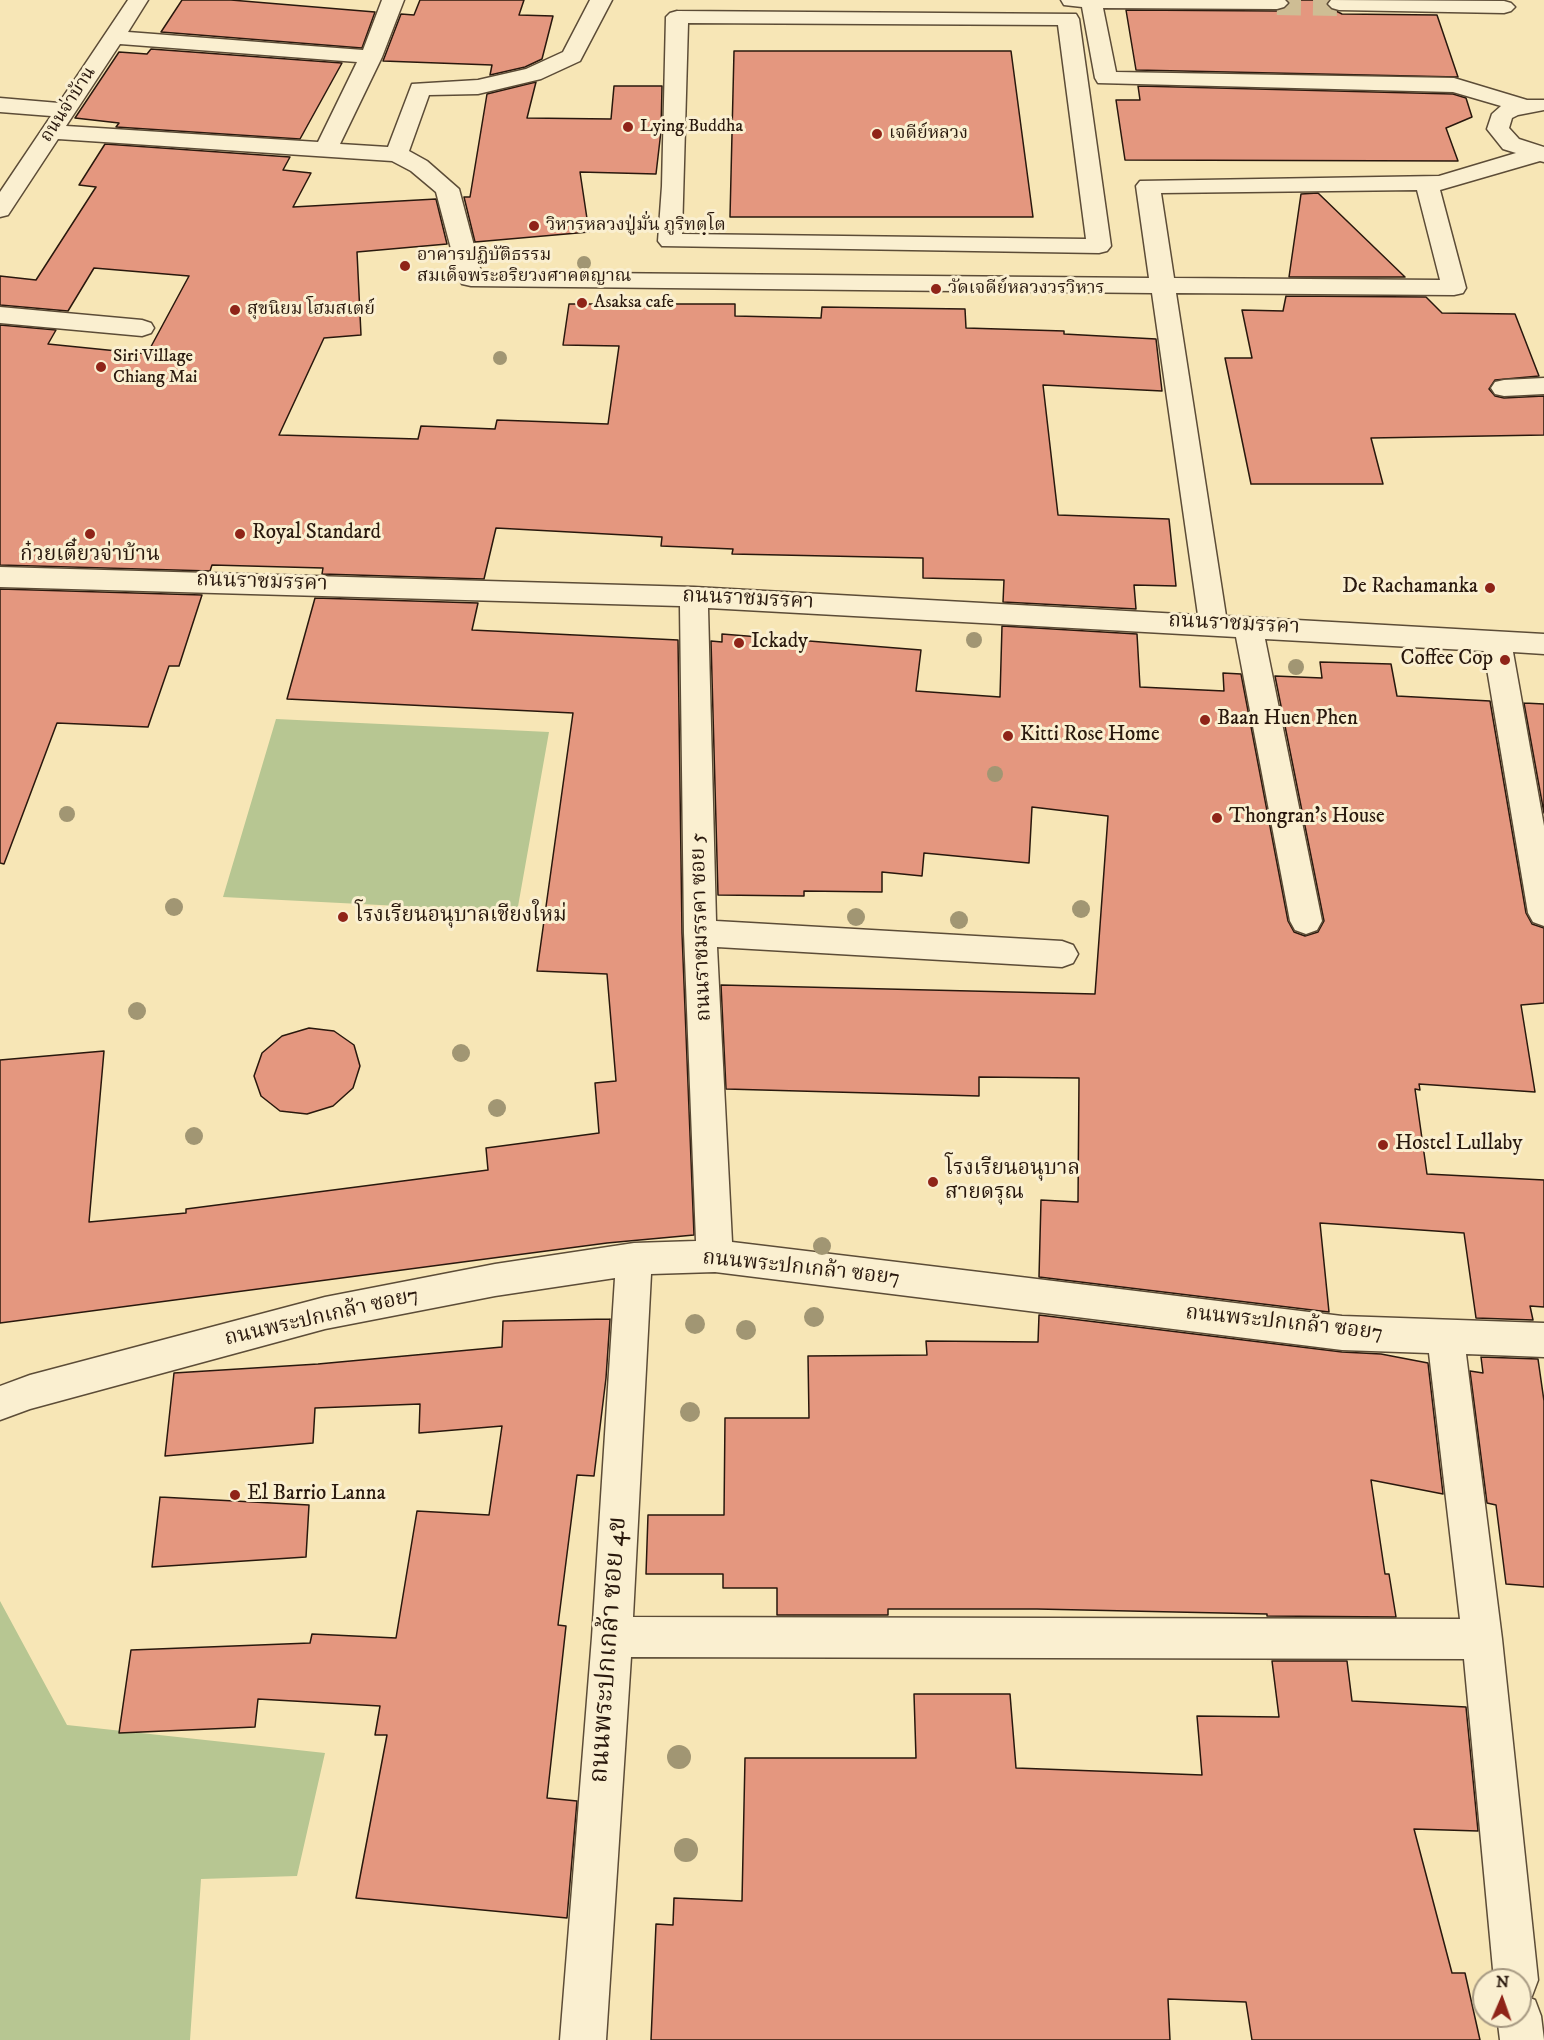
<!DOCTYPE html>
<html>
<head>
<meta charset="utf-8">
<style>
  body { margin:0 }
  #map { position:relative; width:1544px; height:2040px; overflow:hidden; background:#f7e6b6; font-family:"IM FELL DW Pica",serif }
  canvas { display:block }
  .north { position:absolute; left:1472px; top:1968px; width:60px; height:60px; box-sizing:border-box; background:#faefd0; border:2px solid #a69982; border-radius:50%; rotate:2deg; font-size:16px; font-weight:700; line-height:24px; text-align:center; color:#29180d }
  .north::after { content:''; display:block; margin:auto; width:21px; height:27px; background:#8f2418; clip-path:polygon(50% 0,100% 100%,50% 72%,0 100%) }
</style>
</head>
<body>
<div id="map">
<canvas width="1544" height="2040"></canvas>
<div class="north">N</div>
</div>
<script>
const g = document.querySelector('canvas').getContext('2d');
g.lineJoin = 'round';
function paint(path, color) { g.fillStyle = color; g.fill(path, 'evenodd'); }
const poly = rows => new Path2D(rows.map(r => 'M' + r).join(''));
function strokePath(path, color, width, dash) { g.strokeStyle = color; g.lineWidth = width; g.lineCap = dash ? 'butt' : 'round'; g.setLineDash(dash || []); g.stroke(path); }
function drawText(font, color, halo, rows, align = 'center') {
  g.font = font + ' "IM FELL DW Pica","Noto Serif Thai",serif'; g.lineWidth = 6; g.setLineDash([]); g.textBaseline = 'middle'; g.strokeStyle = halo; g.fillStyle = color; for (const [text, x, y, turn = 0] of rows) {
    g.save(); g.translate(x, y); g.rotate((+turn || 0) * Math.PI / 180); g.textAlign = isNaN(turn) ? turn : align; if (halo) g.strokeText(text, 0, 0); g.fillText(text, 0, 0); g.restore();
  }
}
const green = poly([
  [276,719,549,732,517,912,223,897],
  [0,1601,67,1725,325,1753,297,1876,201,1879,190,2040,0,2040]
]);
const building = poly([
  [182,0,231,0,375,12,362,48,161,32,182,0],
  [420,0,524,0,519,15,553,16,542,59,525,67,490,75,492,65,383,61,401,14,414,15,420,0],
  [1288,0,1328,0,1326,6,1342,14,1437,15,1458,77,1136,70,1126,10,1277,11,1290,5,1288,0],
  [151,49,342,63,300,139,116,127,119,123,75,118,119,52,147,54,151,49],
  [734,51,1011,51,1033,217,730,217,734,51],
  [536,82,527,118,611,119,614,86,662,86,661,131,656,174,580,172,589,232,475,242,464,197,470,197,487,94,536,82],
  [1138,86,1453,94,1466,98,1472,117,1446,128,1458,161,1125,160,1116,100,1140,100,1138,86],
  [105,144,290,157,283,170,311,173,293,207,436,199,447,244,357,252,361,335,324,338,279,435,418,439,421,426,495,429,497,420,608,424,619,346,563,345,569,304,735,304,735,316,821,318,822,307,965,309,966,328,1064,331,1064,334,1156,339,1162,391,1043,385,1058,515,1169,519,1176,586,1134,585,1136,609,1003,602,1004,580,923,578,923,558,732,554,733,549,661,546,662,537,496,528,484,579,322,574,323,568,212,565,210,571,0,565,0,325,56,330,48,344,147,354,189,276,94,268,68,311,0,305,0,276,36,280,96,187,79,185,105,144],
  [1318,193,1405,277,1289,277,1301,194,1318,193],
  [1286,296,1426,297,1442,313,1515,314,1539,376,1495,380,1489,389,1495,396,1504,398,1544,396,1544,435,1371,438,1383,484,1251,484,1225,358,1252,358,1242,310,1283,311,1286,296],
  [0,589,202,595,179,666,169,666,148,727,57,723,4,864,0,863,0,589],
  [315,598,478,603,472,630,678,640,682,933,694,1235,607,1243,0,1323,0,1060,104,1051,89,1222,186,1213,186,1209,488,1170,486,1148,599,1133,595,1083,616,1081,607,974,537,971,573,713,287,699,315,598],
  [1002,626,1137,634,1140,687,1224,691,1223,673,1241,674,1288,921,1294,932,1305,936,1318,932,1324,921,1275,676,1322,678,1320,662,1391,664,1397,696,1490,701,1526,913,1532,924,1544,928,1544,1003,1521,1005,1535,1092,1419,1084,1420,1090,1415,1089,1427,1174,1544,1180,1544,1307,1530,1306,1533,1320,1476,1318,1464,1233,1320,1223,1329,1312,1039,1277,1041,1200,1078,1202,1079,1078,979,1077,979,1096,726,1089,721,985,1095,994,1108,816,1032,807,1029,863,924,853,922,876,882,872,882,892,804,891,804,896,718,895,711,641,722,642,722,634,921,650,916,691,1000,697,1002,626],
  [1524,703,1544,704,1544,813,1524,703],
  [309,1028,334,1031,354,1045,360,1066,353,1088,333,1106,307,1114,280,1111,261,1096,254,1076,262,1053,282,1036,309,1028],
  [1039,1315,1342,1352,1381,1354,1428,1363,1443,1494,1371,1480,1385,1574,1389,1574,1396,1617,1267,1616,1267,1614,1037,1609,888,1609,888,1615,777,1615,777,1588,723,1588,723,1574,646,1574,648,1515,724,1515,725,1418,809,1418,808,1356,927,1355,926,1341,1038,1342,1039,1315],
  [610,1319,606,1378,594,1476,577,1475,558,1625,566,1626,547,1798,577,1801,567,1918,356,1898,387,1735,375,1735,380,1706,258,1699,255,1727,119,1733,131,1650,310,1643,312,1634,396,1638,417,1511,489,1515,502,1426,419,1433,420,1404,315,1408,313,1443,165,1456,174,1373,318,1364,502,1347,503,1321,610,1319],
  [1481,1357,1538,1359,1544,1401,1544,1587,1506,1584,1496,1505,1487,1503,1470,1371,1483,1373,1481,1357],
  [160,1497,309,1505,306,1557,152,1567,160,1497],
  [1272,1661,1347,1661,1352,1701,1466,1707,1478,1831,1414,1829,1452,1973,1465,1973,1480,2040,1252,2040,1246,2002,1168,1999,1170,2040,651,2040,656,1924,673,1925,674,1898,742,1901,745,1758,916,1758,914,1694,1010,1694,1016,1768,1202,1775,1197,1716,1279,1717,1272,1661]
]);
const minorTunnel = poly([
  [1277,3,1339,4]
]);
const minor = poly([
  [128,0,148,0,128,32,363,50,382,0,404,0,382,57,340,144,388,147,412,84,478,80,526,69,563,52,590,0,612,0,580,61,541,79,478,94,429,95,409,151,427,161,459,189,481,272,1149,278,1136,186,1140,181,1439,176,1516,153,1503,149,1487,129,1492,114,1501,106,1453,92,1098,83,1095,78,1082,7,1064,5,1061,0,1285,0,1288,3,1284,7,1277,9,1103,8,1116,72,1454,78,1527,100,1544,100,1544,110,1518,115,1512,118,1509,128,1519,139,1544,147,1544,162,1540,161,1440,190,1466,288,1463,293,1454,295,1176,293,1226,616,1544,634,1544,654,1513,652,1544,826,1544,926,1533,922,1528,913,1484,651,1265,639,1322,921,1317,930,1306,934,1295,930,1290,921,1236,637,708,608,716,921,1062,941,1073,945,1078,954,1073,963,1062,967,717,947,732,1242,1342,1316,1544,1323,1544,1357,1466,1354,1502,1639,1538,1980,1532,1996,1528,1997,1535,2000,1541,2016,1544,2040,1500,2040,1497,2016,1520,2016,1520,1980,1494,1980,1464,1659,631,1657,606,2040,560,2040,592,1637,615,1278,495,1296,325,1329,30,1409,0,1420,0,1386,30,1375,325,1297,495,1264,634,1243,696,1241,684,933,680,606,0,587,0,567,694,587,1198,615,1152,293,471,286,462,284,459,279,436,192,411,171,392,161,58,139,8,215,0,217,0,192,51,116,0,112,0,98,59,103,128,0],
  [120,44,357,62,318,142,66,126,120,44],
  [1417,190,1440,280,1174,278,1161,193,1417,190],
  [715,1272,1342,1350,1429,1353,1460,1619,633,1617,651,1274,715,1272],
  [1331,0,1504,1,1511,3,1515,7,1511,11,1504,13,1339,10,1332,8,1328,4,1331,0],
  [677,11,1076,14,1079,19,1111,246,1107,251,1099,253,662,246,658,241,662,186,666,17,670,13,677,11],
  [688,23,1058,25,1086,239,682,234,688,23],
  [0,307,142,320,151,323,154,328,151,333,142,336,0,323,0,307],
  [1544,378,1544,394,1504,396,1495,394,1491,388,1495,382,1504,380,1544,378]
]);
const trees = [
  [584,263,7],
  [500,358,7],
  [974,640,8],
  [1296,667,8],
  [995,774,8],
  [67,814,8],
  [174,907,9],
  [1081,909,9],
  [856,917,9],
  [959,920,9],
  [137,1011,9],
  [461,1053,9],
  [497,1108,9],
  [194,1136,9],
  [822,1246,9],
  [814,1317,10],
  [695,1324,10],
  [746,1330,10],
  [690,1412,10],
  [679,1757,12],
  [686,1850,12]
];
const markers = [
  [628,127,6,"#8f2418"],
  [877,134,6,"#8f2418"],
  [534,226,6,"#8f2418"],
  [405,266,6,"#8f2418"],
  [936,289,6,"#8f2418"],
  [582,303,6,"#8f2418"],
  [235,310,6,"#8f2418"],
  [101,367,6,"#8f2418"],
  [90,534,6,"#8f2418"],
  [240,534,6,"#8f2418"],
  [1490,588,6,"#8f2418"],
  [739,643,6,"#8f2418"],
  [1505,660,6,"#8f2418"],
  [1205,720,6,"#8f2418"],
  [1008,736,6,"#8f2418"],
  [1217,818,6,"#8f2418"],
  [343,917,6,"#8f2418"],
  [1383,1145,6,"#8f2418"],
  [933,1182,6,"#8f2418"],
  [235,1495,6,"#8f2418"]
];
const farStreetnames = [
  ["ถนนจ่าบ้าน",69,105,-57]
];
const farPoinames = [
  ["Lying Buddha",640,127],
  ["เจดีย์หลวง",889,134],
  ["วิหารหลวงปู่มั่น ภูริทตฺโต",546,226],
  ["อาคารปฏิบัติธรรม",417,256],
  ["สมเด็จพระอริยวงศาคตญาณ",417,277],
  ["วัดเจดีย์หลวงวรวิหาร",948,289],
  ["Asaksa cafe",594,303],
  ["สุขนิยม โฮมสเตย์",247,310],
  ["Siri Village",113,357],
  ["Chiang Mai",113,378]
];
const poiNames = [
  ["Royal Standard",252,534],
  ["ก๋วยเตี๋ยวจ่าบ้าน",90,556,"center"],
  ["De Rachamanka",1478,588,"right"],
  ["Ickady",751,643],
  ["Coffee Cop",1493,660,"right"],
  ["Baan Huen Phen",1217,720],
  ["Kitti Rose Home",1020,736],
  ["Thongran's House",1229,818],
  ["โรงเรียนอนุบาลเชียงใหม่",355,917],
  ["Hostel Lullaby",1395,1145],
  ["โรงเรียนอนุบาล",945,1170],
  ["สายดรุณ",945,1194],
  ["El Barrio Lanna",247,1495]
];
const streetNames = [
  ["ถนนราชมรรคา",262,583,2],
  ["ถนนราชมรรคา",748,600,3],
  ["ถนนราชมรรคา",1234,625,3],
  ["ถนนราชมรรคา ซอย 5",702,927,-92],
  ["ถนนพระปกเกล้า ซอย7",801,1269,6],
  ["ถนนพระปกเกล้า ซอย7",322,1318,-13],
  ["ถนนพระปกเกล้า ซอย7",1284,1324,6]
];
const nearStreetnames = [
  ["ถนนพระปกเกล้า ซอย 4ข",610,1650,-86]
];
paint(green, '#b7c692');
paint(building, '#e4977f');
strokePath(building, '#29180d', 1.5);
strokePath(minorTunnel, '#cebd94', 24, [24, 12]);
strokePath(minor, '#5c4c37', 3);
paint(minor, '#faefd0');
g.fillStyle = '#a19673';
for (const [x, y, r] of trees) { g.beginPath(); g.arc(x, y, r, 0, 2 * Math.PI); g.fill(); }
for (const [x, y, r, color] of markers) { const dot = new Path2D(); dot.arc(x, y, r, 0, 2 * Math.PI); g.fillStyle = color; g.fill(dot); strokePath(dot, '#faefd0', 2); }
drawText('18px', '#29180d', '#faefd0', farStreetnames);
drawText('18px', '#29180d', '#faefd0', farPoinames, 'left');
drawText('21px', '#29180d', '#faefd0', poiNames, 'left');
drawText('21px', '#29180d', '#faefd0', streetNames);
drawText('26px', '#29180d', '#faefd0', nearStreetnames);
</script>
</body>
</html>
